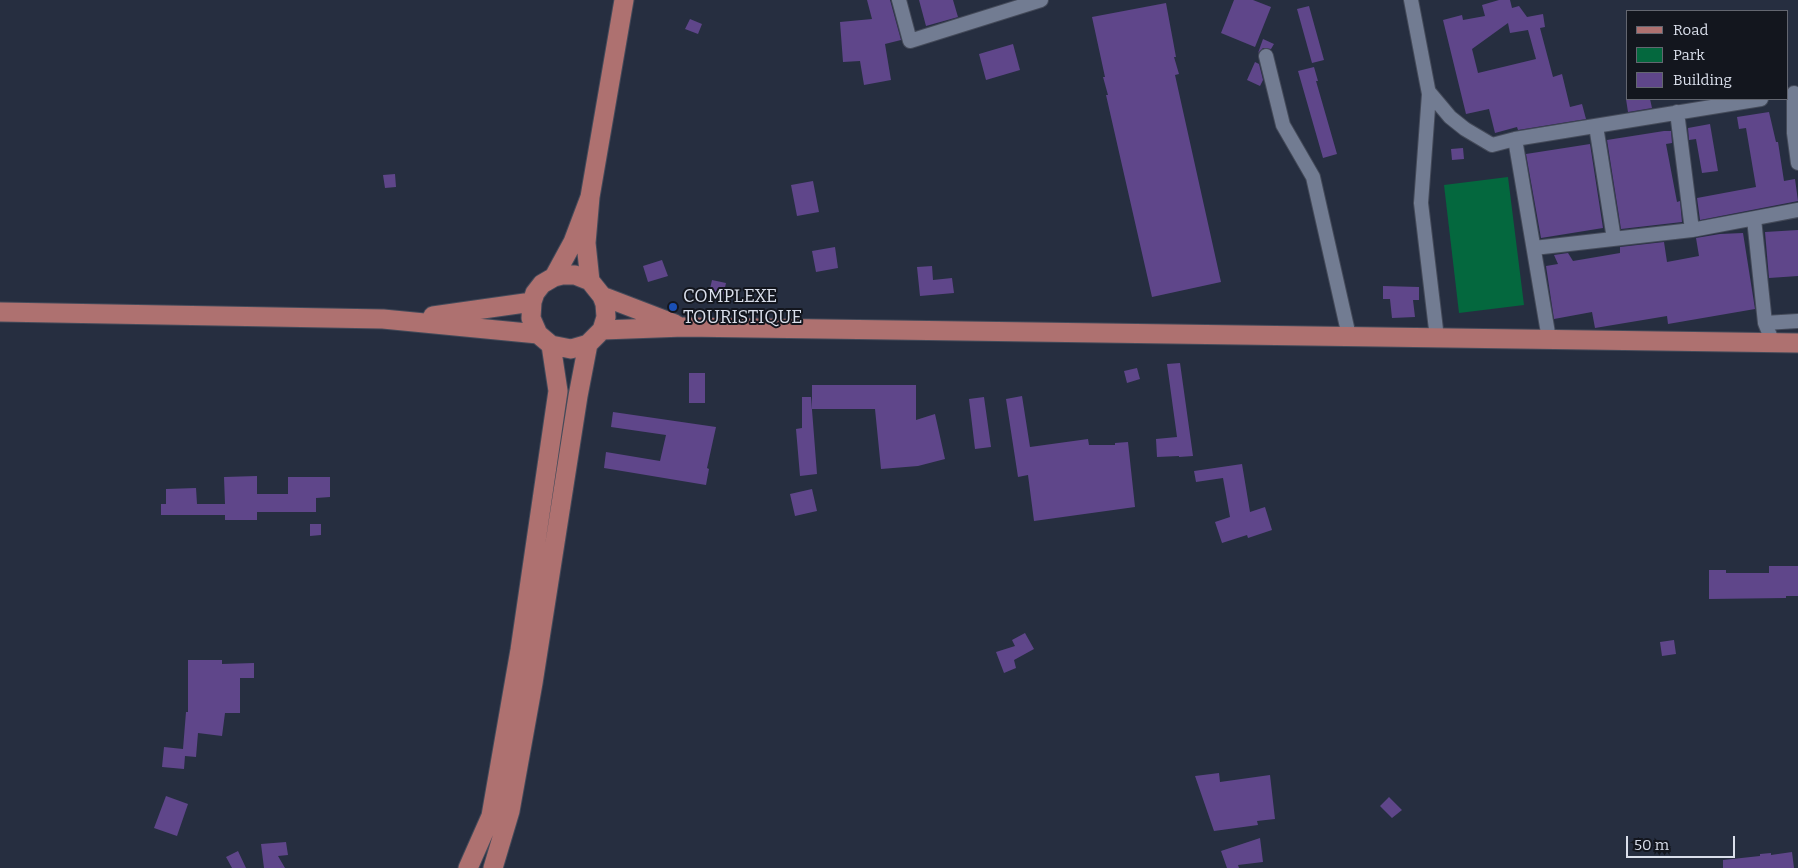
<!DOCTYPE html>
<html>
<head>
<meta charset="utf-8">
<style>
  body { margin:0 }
  #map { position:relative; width:1798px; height:868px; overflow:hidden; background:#262e40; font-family:Bitter,serif }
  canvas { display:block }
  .legend { position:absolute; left:1626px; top:10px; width:162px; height:90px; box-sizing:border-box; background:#13161e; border:1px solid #636670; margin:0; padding:6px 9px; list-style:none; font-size:15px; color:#dadfeb }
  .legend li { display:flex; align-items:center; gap:10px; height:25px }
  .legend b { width:25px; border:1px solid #636670 }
  .scale { position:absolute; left:1626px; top:836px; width:109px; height:22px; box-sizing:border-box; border:2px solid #dadfeb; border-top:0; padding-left:6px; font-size:15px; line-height:18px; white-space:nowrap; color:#dadfeb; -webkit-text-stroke:4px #13161e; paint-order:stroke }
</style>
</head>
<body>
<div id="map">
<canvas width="1798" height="868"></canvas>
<ul class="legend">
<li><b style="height:6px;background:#ae7170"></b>Road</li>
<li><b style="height:14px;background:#04683e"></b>Park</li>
<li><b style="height:14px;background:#5f468a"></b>Building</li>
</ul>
<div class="scale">50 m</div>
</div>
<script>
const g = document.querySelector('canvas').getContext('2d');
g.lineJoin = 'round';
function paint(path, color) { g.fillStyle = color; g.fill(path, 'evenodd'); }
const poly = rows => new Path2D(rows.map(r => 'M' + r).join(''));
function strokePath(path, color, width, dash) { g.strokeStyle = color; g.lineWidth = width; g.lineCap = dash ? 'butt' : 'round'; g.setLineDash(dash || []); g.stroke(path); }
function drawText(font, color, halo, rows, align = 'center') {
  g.font = font + ' Bitter,serif'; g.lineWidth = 4; g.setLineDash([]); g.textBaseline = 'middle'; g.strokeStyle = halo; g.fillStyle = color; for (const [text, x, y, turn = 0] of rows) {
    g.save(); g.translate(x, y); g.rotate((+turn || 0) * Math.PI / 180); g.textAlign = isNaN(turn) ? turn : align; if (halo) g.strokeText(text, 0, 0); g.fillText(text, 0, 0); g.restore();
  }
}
const green = poly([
  [1508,177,1524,305,1459,313,1444,185]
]);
const building = poly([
  [867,0,890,0,901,40,885,44,891,80,864,85,860,61,843,62,840,22,872,19],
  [919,0,953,0,958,17,926,26],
  [1234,0,1253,0,1271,7,1255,47,1221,33],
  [1499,0,1510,0,1512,8,1519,6,1527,17,1543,14,1545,27,1540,28,1553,77,1562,74,1570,107,1582,104,1586,119,1518,130,1517,127,1495,133,1489,109,1466,114,1443,20,1462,15,1463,20,1485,16,1482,5],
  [1508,23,1510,33,1528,30,1536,59,1478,73,1472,49],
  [1166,3,1176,57,1174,57,1179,74,1175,75,1221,282,1152,297,1106,95,1108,95,1103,77,1105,77,1092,17],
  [1309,6,1324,60,1312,63,1297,9],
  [690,19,702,24,698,34,685,29],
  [1263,39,1274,44,1271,49,1263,48,1258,53],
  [1013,44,1020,70,986,80,979,54],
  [1255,62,1259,64,1263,80,1260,86,1247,80],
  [1314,67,1318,81,1316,81,1337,154,1323,158,1298,71],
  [1626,99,1650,99,1652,108,1628,112],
  [1769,112,1776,142,1778,142,1784,181,1795,179,1798,201,1700,220,1697,198,1756,187,1746,128,1739,129,1737,117],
  [1710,124,1718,171,1702,173,1696,139,1689,140,1688,128],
  [1664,131,1671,131,1672,143,1666,144,1677,202,1680,201,1682,222,1621,229,1607,140],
  [1590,144,1603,228,1541,238,1526,154],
  [1463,148,1464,159,1452,160,1451,149],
  [395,174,396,187,385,188,383,175],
  [813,181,819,212,797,216,791,185],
  [1798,230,1798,276,1769,278,1765,232],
  [1743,233,1755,309,1668,324,1667,316,1595,328,1592,312,1554,319,1546,266,1558,264,1554,255,1568,253,1573,261,1620,253,1620,247,1664,242,1667,262,1699,256,1696,238,1720,234],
  [835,247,838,268,816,272,812,251],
  [662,260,668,276,648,282,643,266],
  [932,266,933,280,952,278,954,293,920,296,917,267],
  [712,280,726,283,723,296,709,293],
  [1383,286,1419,287,1419,300,1413,300,1415,317,1392,318,1390,299,1383,299],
  [1180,363,1193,456,1179,457,1179,456,1157,457,1156,439,1177,437,1167,364],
  [1137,368,1140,379,1127,383,1124,371],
  [689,373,705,373,705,403,689,403],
  [812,385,916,385,916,420,935,414,945,459,918,466,881,469,875,409,812,409],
  [1022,396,1030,447,1088,439,1089,445,1115,445,1115,443,1128,442,1135,507,1034,521,1028,475,1018,477,1006,399],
  [802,397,811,397,817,474,800,476,796,429,802,428],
  [984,397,991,447,975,449,969,399],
  [613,412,716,427,707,468,709,469,706,485,604,468,606,452,660,461,666,435,611,427],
  [1242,464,1250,512,1265,507,1272,530,1248,538,1247,535,1222,543,1215,522,1230,517,1223,478,1196,482,1194,471],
  [257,476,257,494,288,494,288,477,330,477,330,497,316,498,316,512,257,512,257,520,225,520,225,515,161,515,161,504,166,504,166,489,196,488,197,504,225,504,224,477],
  [812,489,817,511,795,516,790,494],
  [310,524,321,524,321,535,310,536],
  [1769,566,1798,566,1798,596,1786,596,1786,598,1709,599,1709,570,1726,570,1726,573,1769,573],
  [1025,633,1034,649,1014,660,1016,668,1004,673,996,652,1015,646,1012,640],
  [1674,640,1676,654,1662,656,1660,642],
  [188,660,222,660,222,664,254,663,254,678,240,678,240,713,225,713,222,736,198,733,196,757,185,756,184,769,162,767,164,747,183,749,186,712,188,712],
  [1219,773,1220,782,1270,775,1275,819,1257,821,1258,825,1214,831,1195,776],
  [166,796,188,804,177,836,154,828],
  [1389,797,1402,810,1392,818,1380,806],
  [1260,838,1263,862,1238,865,1239,868,1227,868,1221,851],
  [286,842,288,855,278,856,285,868,264,868,261,844],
  [238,851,246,868,232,868,226,857],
  [1792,852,1794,868,1723,868,1723,860,1760,856,1760,854,1771,853,1771,855]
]);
const minor = poly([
  [899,0,910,41,1041,0],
  [1411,0,1429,94,1421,203,1437,338],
  [1266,56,1283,125,1313,177,1349,336],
  [1429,92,1450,117,1465,129,1492,145,1515,139],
  [1794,93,1794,133,1798,163],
  [1677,112,1692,230],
  [1596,126,1614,239],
  [1754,219,1765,323,1773,343],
  [1534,248,1692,230,1798,210],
  [1765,323,1798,321],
  [1549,339,1515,139,1761,99]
]);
const major = poly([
  [554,277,562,275,575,275,590,281,602,296,605,304,606,317,602,330,588,344,571,349,551,345,538,334,531,318,532,302,535,293,542,284,554,277,573,242,590,197],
  [590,281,586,243,590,197,624,0],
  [602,296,675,324],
  [0,312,383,319,538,334],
  [433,316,532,302],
  [602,330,684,327,1798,343],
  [468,868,491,816,520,650,558,391,551,345],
  [493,868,510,811,533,683,578,396,588,344]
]);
const markers = [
  [673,307,5,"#1a4fb4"]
];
const poiNames = [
  ["COMPLEXE",683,297],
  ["TOURISTIQUE",683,318]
];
paint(green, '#04683e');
paint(building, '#5f468a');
strokePath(minor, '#444a59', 16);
strokePath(major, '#444a59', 21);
strokePath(minor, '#727c92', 14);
strokePath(major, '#ae7170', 19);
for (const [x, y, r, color] of markers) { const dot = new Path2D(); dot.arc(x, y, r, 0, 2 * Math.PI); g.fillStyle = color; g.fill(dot); strokePath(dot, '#13161e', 2); }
drawText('18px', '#dadfeb', '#13161e', poiNames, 'left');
</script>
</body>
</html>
